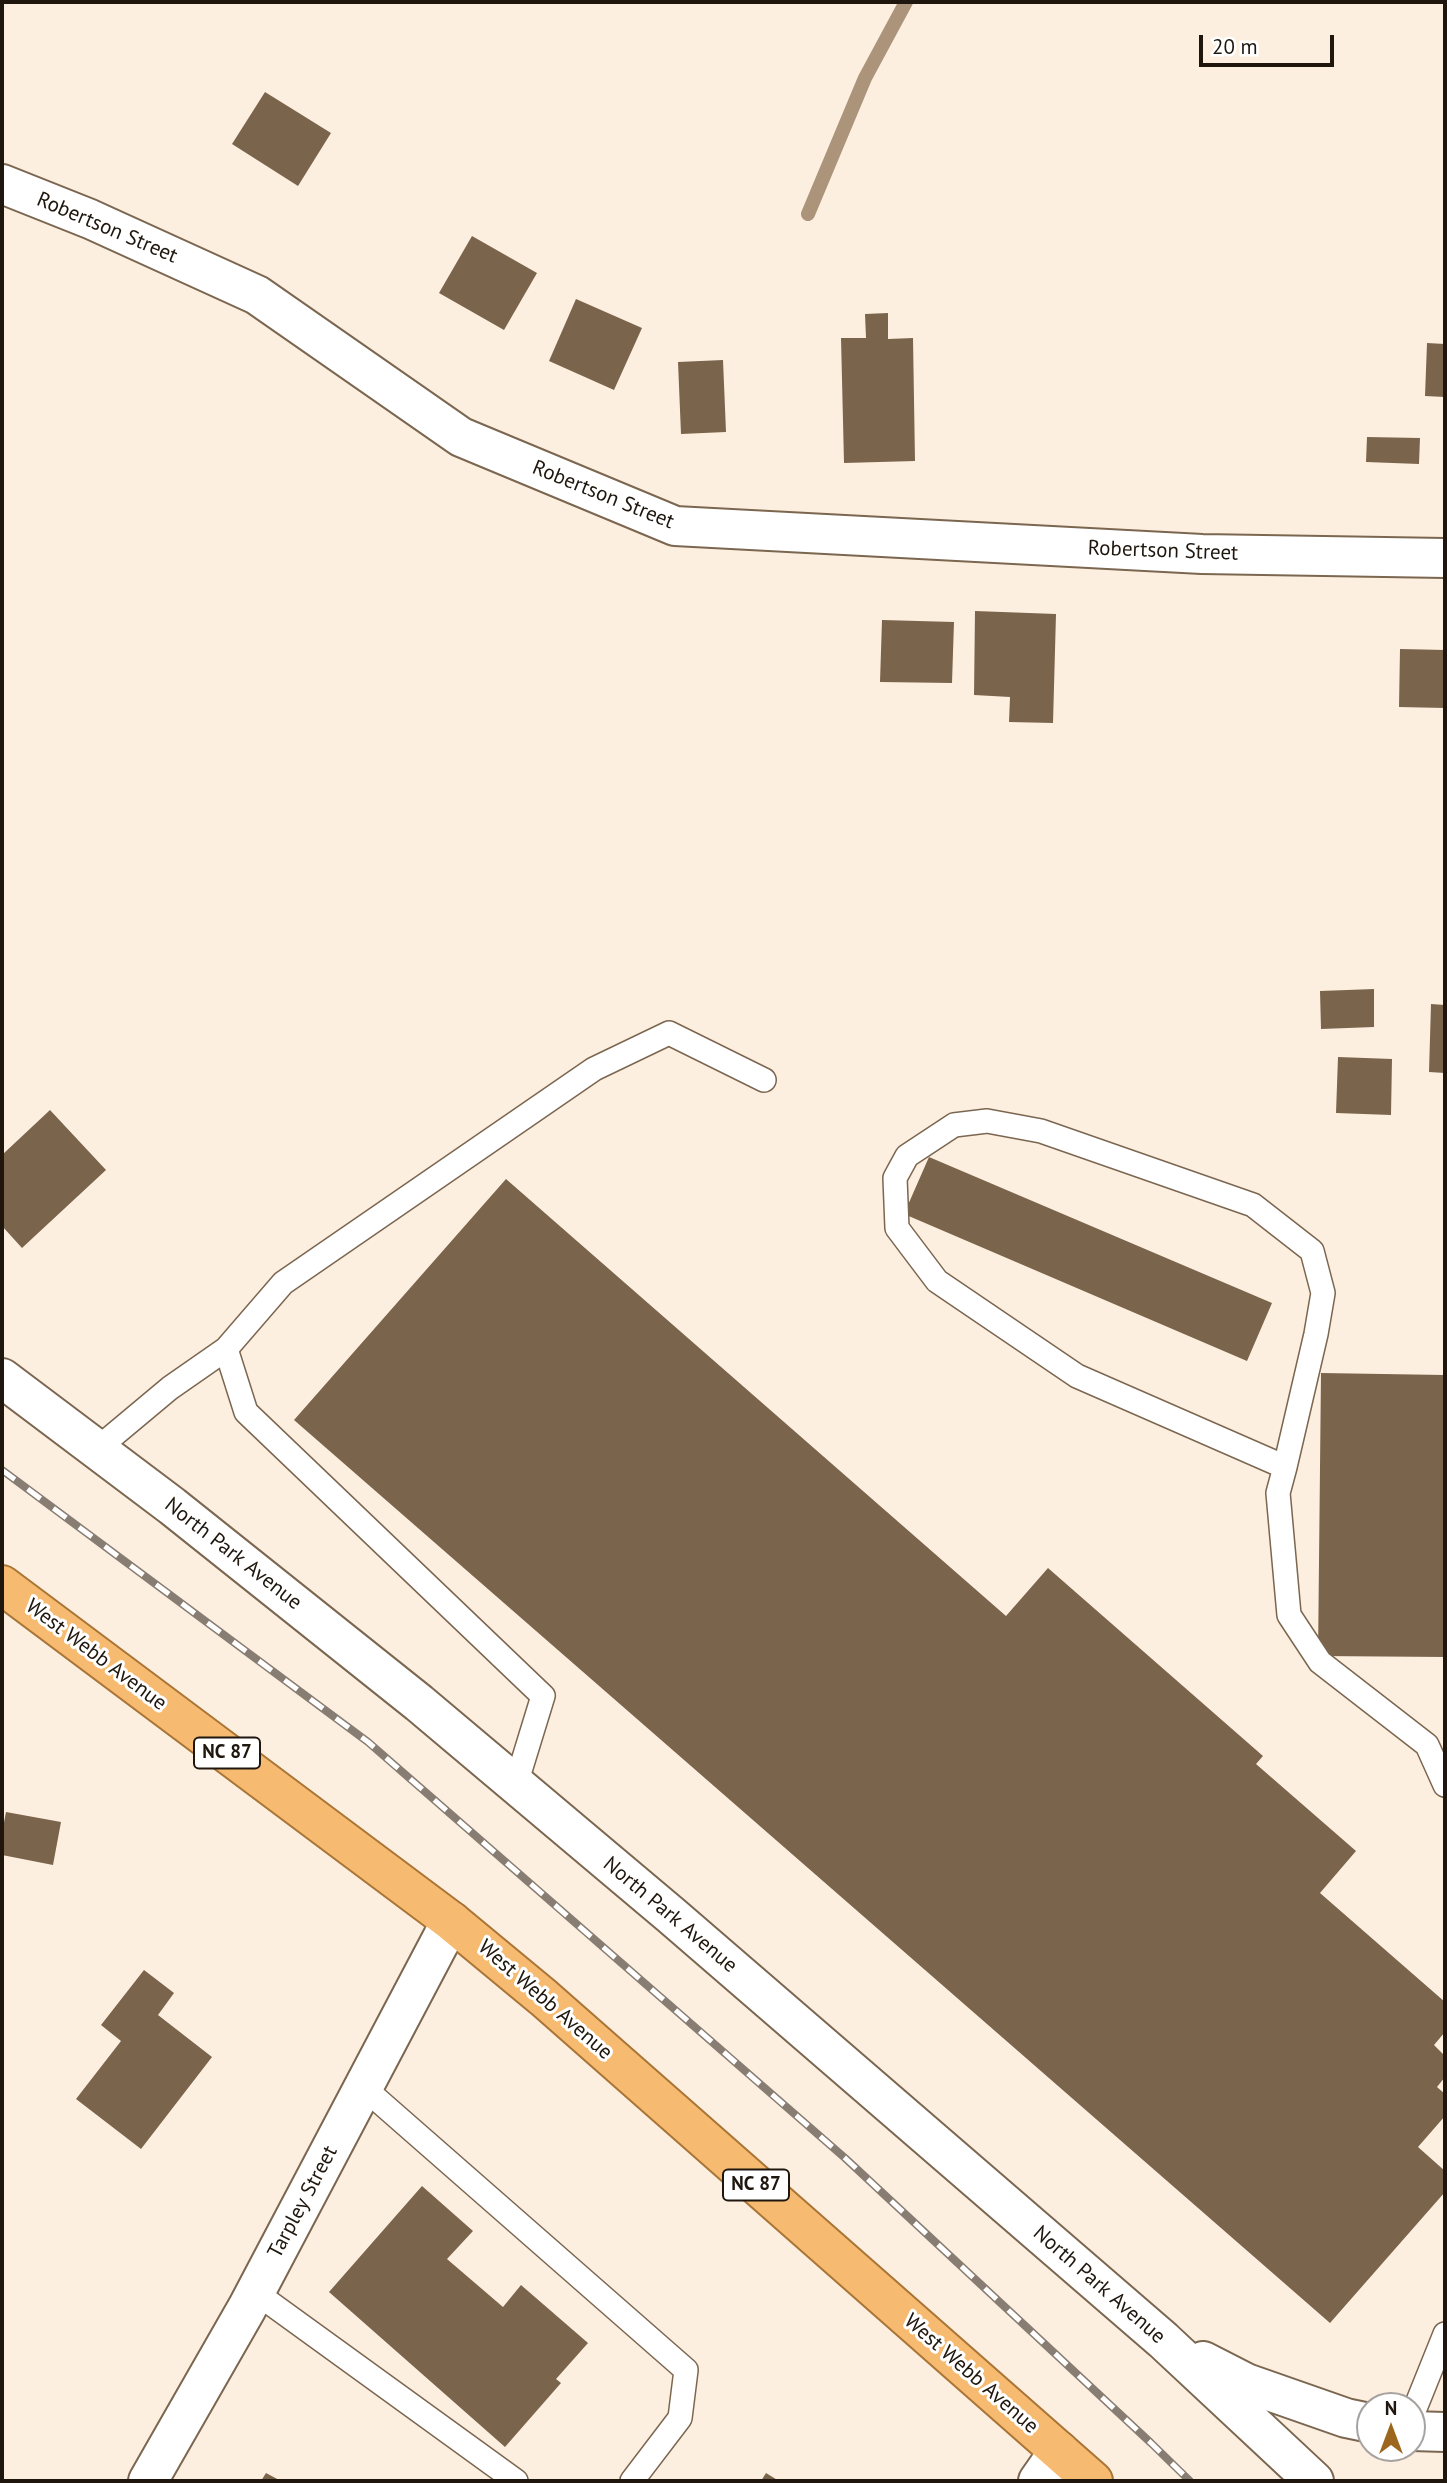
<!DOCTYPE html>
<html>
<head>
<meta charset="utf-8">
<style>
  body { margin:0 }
  #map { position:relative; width:1447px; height:2483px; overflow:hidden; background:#fdefe0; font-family:"PT Sans",sans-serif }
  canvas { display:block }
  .frame { position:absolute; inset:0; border:4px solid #1f170e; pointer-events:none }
  .north { position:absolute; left:1356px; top:2392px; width:70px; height:70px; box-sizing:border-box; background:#fff; border:2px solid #a5a29f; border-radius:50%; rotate:0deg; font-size:19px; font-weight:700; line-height:28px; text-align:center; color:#1f170e }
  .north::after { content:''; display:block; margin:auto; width:24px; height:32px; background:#9c661f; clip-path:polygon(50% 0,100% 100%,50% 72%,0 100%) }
  .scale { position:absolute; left:1199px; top:35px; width:135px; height:32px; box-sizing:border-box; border:4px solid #1f170e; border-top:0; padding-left:9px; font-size:21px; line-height:24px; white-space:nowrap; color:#1f170e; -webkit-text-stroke:5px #fff; paint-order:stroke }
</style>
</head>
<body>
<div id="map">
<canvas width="1447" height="2483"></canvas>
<div class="frame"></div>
<div class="north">N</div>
<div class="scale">20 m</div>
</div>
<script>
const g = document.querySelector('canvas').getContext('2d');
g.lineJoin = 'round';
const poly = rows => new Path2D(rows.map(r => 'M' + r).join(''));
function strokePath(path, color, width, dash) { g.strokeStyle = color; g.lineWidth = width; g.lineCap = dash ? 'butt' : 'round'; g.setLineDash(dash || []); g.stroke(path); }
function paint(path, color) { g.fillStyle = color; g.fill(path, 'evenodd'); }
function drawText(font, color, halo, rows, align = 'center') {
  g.font = font + ' "PT Sans",sans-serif'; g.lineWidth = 6; g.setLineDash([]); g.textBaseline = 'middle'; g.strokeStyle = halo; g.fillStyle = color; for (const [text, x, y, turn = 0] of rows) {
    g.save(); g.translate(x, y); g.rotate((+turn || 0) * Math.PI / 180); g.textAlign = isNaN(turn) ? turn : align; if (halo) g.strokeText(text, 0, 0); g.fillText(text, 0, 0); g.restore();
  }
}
const stream = poly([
  [808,214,865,78,906,2]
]);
const building = poly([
  [265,92,331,133,298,186,232,144],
  [472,236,537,273,504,330,439,293],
  [576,299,642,328,614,390,549,361],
  [888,313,888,339,913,338,915,461,844,463,841,338,866,338,865,314],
  [1427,343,1445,344,1445,397,1425,396],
  [723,360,726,432,681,434,678,362],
  [1367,437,1420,438,1419,464,1366,462],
  [975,611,1056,614,1053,723,1009,722,1010,697,974,695],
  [882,620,954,622,952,683,880,682],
  [1400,649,1445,650,1445,708,1399,707],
  [1374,989,1374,1027,1321,1029,1320,991],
  [1431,1004,1445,1005,1445,1073,1429,1072],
  [1338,1057,1392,1059,1391,1115,1336,1113],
  [50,1110,106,1170,22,1248,2,1226,2,1155],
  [929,1157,1272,1303,1247,1361,904,1214],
  [506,1179,1006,1616,1048,1568,1263,1756,1256,1764,1356,1851,1320,1893,1445,2002,1445,2032,1434,2045,1445,2056,1445,2077,1437,2087,1445,2094,1445,2116,1418,2147,1445,2171,1445,2192,1330,2323,294,1420],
  [1321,1373,1445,1375,1445,1657,1318,1656],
  [6,1812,61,1822,53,1865,2,1855,2,1833],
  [144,1970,174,1993,158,2015,212,2057,141,2149,76,2099,121,2041,101,2025],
  [422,2186,473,2231,447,2259,503,2307,521,2285,588,2343,556,2379,561,2383,505,2447,329,2292],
  [266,2473,281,2481,261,2481],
  [766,2473,779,2481,761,2481]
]);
const service = poly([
  [226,1349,246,1412,543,1696,516,1784],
  [97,1449,170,1388,226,1349,283,1283,594,1069,669,1033,764,1080],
  [1285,1467,1077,1376,937,1281,897,1228,895,1178,907,1156,954,1125,987,1121,1041,1131,1253,1205,1312,1251,1323,1293,1316,1334,1285,1467,1278,1493,1289,1615,1320,1662,1427,1745,1445,1785],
  [363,2087,686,2370,680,2418,632,2481],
  [255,2292,516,2481],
  [1412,2416,1445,2334]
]);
const minor = poly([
  [2,184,90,219,257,295,461,437,675,526,1202,554,1445,558],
  [148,2481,247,2308,451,1921],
  [1038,2481,1059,2451]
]);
const tertiary = poly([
  [2,1378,172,1506,419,1703,672,1916,1163,2340,1314,2481],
  [1203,2361,1246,2383,1346,2418,1370,2423],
  [1412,2431,1445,2432]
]);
const trunk = poly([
  [2,1585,451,1921,544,1998,1093,2481]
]);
const rail = poly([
  [2,1470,368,1742,845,2158,1151,2443,1190,2481]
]);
const shields = [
  [227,1753,66],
  [756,2185,66]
];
const shieldNames = [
  ["NC 87",227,1753],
  ["NC 87",756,2185]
];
const streetNames = [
  ["Robertson Street",107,228,23],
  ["Robertson Street",603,495,22],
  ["Robertson Street",1163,551,2],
  ["North Park Avenue",233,1554,38],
  ["West Webb Avenue",96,1655,37],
  ["North Park Avenue",670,1915,40],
  ["West Webb Avenue",545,2000,41],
  ["Tarpley Street",303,2202,-62],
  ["North Park Avenue",1099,2285,41],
  ["West Webb Avenue",971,2374,41]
];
strokePath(stream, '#ac947a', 14);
paint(building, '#7b644c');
strokePath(service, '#7b6650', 26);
strokePath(minor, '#7b6650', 42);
strokePath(tertiary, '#7b6650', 42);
strokePath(trunk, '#a97536', 42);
strokePath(service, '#fff', 23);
strokePath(minor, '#fff', 38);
strokePath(tertiary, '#fff', 38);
strokePath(trunk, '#f6ba70', 38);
strokePath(rail, '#887d72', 8);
strokePath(rail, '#fff', 5, [16]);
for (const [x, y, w] of shields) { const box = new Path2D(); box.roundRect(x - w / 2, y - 15.5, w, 31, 5); g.fillStyle = '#fff'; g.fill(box); strokePath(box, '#1f170e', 2); }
drawText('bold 19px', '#1f170e', null, shieldNames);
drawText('21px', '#1f170e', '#fff', streetNames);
</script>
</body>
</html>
